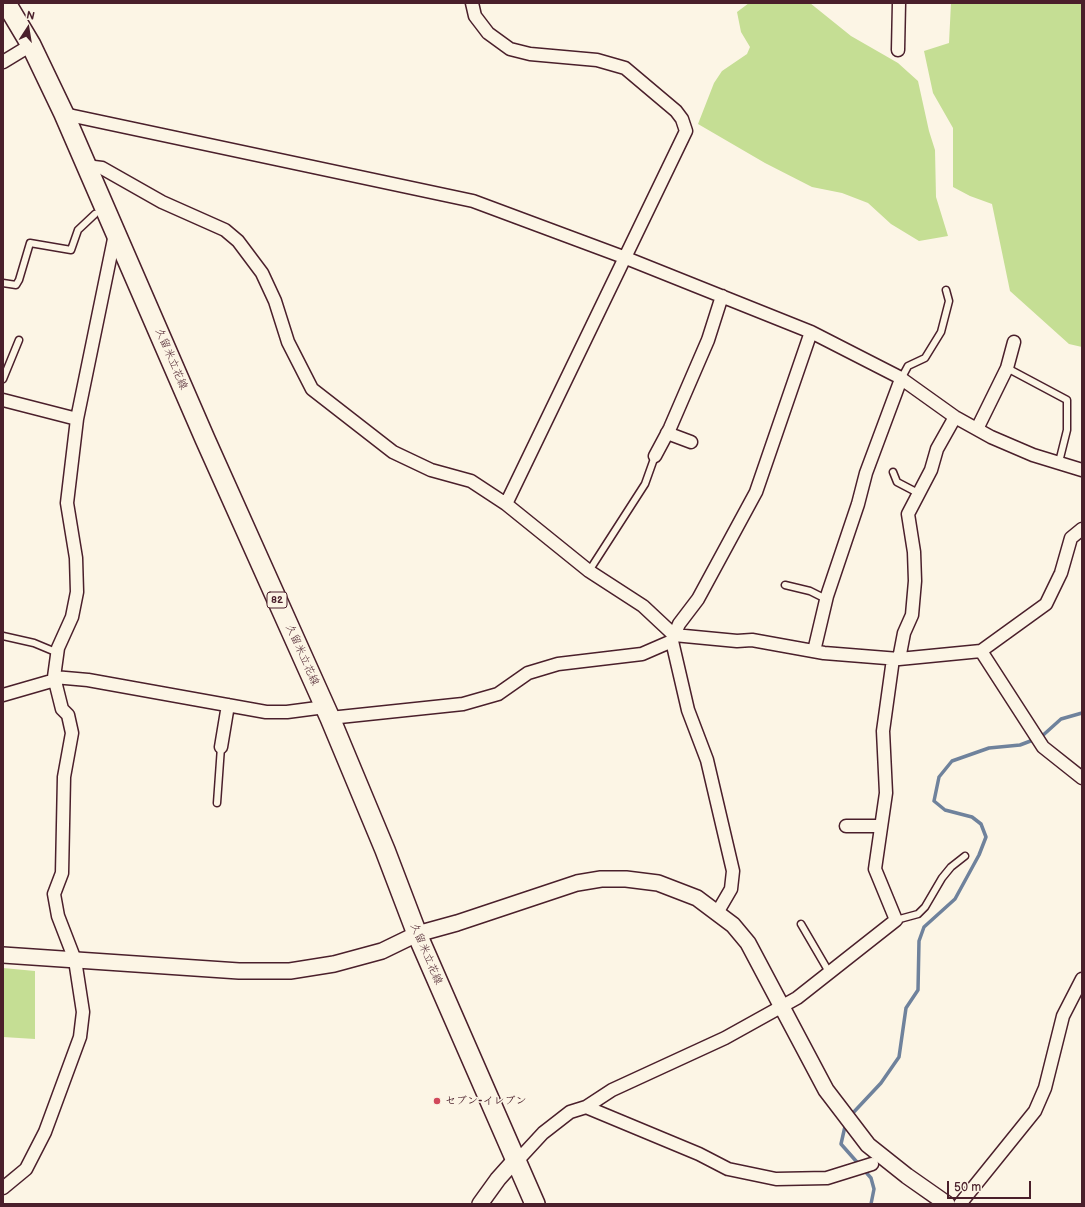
<!DOCTYPE html>
<html>
<head>
<meta charset="utf-8">
<style>
  body { margin:0 }
  #map { position:relative; width:1085px; height:1207px; overflow:hidden; background:#fcf5e5; font-family:"Balsamiq Sans",sans-serif }
  canvas { display:block }
  .frame { position:absolute; inset:0; border:4px solid #4a1f2b; pointer-events:none }
  .north { position:absolute; left:8px; top:8px; width:40px; height:40px; -webkit-text-stroke:3px #fcf5e5; paint-order:stroke; rotate:12deg; font-size:11px; font-weight:700; line-height:16px; text-align:center; color:#4a1f2b }
  .north::after { content:''; display:block; margin:auto; width:14px; height:18px; background:#4a1f2b; clip-path:polygon(50% 0,100% 100%,50% 72%,0 100%) }
  .scale { position:absolute; left:947px; top:1181px; width:84px; height:18px; box-sizing:border-box; border:2px solid #4a1f2b; border-top:0; padding-left:5px; font-size:12px; line-height:14px; white-space:nowrap; color:#4a1f2b; -webkit-text-stroke:3px #fcf5e5; paint-order:stroke }
</style>
</head>
<body>
<div id="map">
<canvas width="1085" height="1207"></canvas>
<div class="frame"></div>
<div class="north">N</div>
<div class="scale">50 m</div>
</div>
<script>
const g = document.querySelector('canvas').getContext('2d');
g.lineJoin = 'round';
function paint(path, color) { g.fillStyle = color; g.fill(path, 'evenodd'); }
const poly = rows => new Path2D(rows.map(r => 'M' + r).join(''));
function strokePath(path, color, width, dash) { g.strokeStyle = color; g.lineWidth = width; g.lineCap = dash ? 'butt' : 'round'; g.setLineDash(dash || []); g.stroke(path); }
function drawText(font, color, halo, rows, align = 'center') {
  g.font = font + ' "Balsamiq Sans","Klee One",sans-serif'; g.lineWidth = 3; g.setLineDash([]); g.textBaseline = 'middle'; g.strokeStyle = halo; g.fillStyle = color; for (const [text, x, y, turn = 0] of rows) {
    g.save(); g.translate(x, y); g.rotate((+turn || 0) * Math.PI / 180); g.textAlign = isNaN(turn) ? turn : align; if (halo) g.strokeText(text, 0, 0); g.fillText(text, 0, 0); g.restore();
  }
}
const green = poly([
  [749,3,810,3,851,36,898,63,918,81,929,131,935,150,936,197,948,236,919,241,891,224,868,203,842,193,812,187,765,163,698,124,714,83,722,71,747,54,750,47,741,32,737,12],
  [951,3,1082,3,1082,347,1069,344,1010,291,992,204,970,196,953,187,953,128,933,93,924,51,949,43],
  [3,968,35,971,35,1039,3,1037]
]);
const stream = poly([
  [851,1115,881,1083,899,1057,906,1008,918,990,919,941,924,927,955,899,979,855,986,837,981,824,972,817,945,810,934,801,939,777,952,761,989,748,1020,745,1041,737,1061,719,1082,713],
  [846,1122,841,1144,871,1178,874,1189,871,1204]
]);
const service = poly([
  [3,283,16,285,19,280,30,243,71,250,78,230,95,214],
  [1007,368,1067,400,1067,430,1059,462],
  [3,379,19,340],
  [901,379,908,366,925,358,941,332,949,301,946,290],
  [893,472,897,482,918,493],
  [589,571,645,484,655,456],
  [785,585,810,591,826,599],
  [3,636,34,643,58,653],
  [217,803,221,747],
  [896,920,918,914,925,907,942,878,951,867,965,856],
  [801,924,829,972]
]);
const minor = poly([
  [472,3,475,16,488,33,510,49,530,54,597,60,625,68,676,111,682,119,686,131,506,504],
  [898,50,899,3],
  [3,62,31,45],
  [64,114,473,201,626,258,811,332,899,377,955,417,991,437,1033,455,1082,470],
  [86,166,102,168,162,202,225,230,238,241,262,273,275,301,288,342,312,389,393,452,431,470,471,481,506,504,589,571,643,606,674,635,737,641,752,640,824,653,899,659,981,651,1046,604,1061,573,1071,538,1082,529],
  [3,400,77,419],
  [977,429,1007,368,1014,342],
  [667,433,691,442],
  [655,456,670,428,708,340,722,296],
  [814,651,827,596,858,504,866,473,901,379],
  [981,651,1043,747,1082,778],
  [899,659,904,633,912,615,915,581,914,552,908,514,931,470,937,449,955,417],
  [54,677,88,680,266,712,287,712,325,707],
  [3,695,55,680],
  [330,718,463,704,498,694,528,673,558,664,642,654,672,641],
  [221,747,228,705],
  [846,826,881,826],
  [717,913,731,889,733,871,707,760,688,710,672,641,679,624,698,599,756,492,811,332],
  [586,1107,699,1154,728,1169,776,1179,827,1178,872,1164],
  [515,1160,519,1159,543,1133,570,1112,586,1107,612,1090,725,1038,797,998,896,920,875,869,886,793,883,731,893,659],
  [3,1188,26,1169,45,1132,80,1037,83,1012,75,960,58,916,54,894,62,873,64,777,72,733,68,715,62,709,54,677,58,648,72,617,77,592,76,558,67,503,77,419,115,234],
  [960,1204,1035,1111,1045,1088,1063,1016,1082,979]
]);
const tertiary = poly([
  [3,955,239,971,290,971,334,964,382,951,417,934,457,923,577,883,601,879,626,879,658,883,697,898,733,925,748,943,826,1090,839,1107,868,1145,907,1176,947,1204],
  [480,1204,498,1179,515,1160]
]);
const primary = poly([
  [6,3,31,45,64,114,205,439,330,718,385,850,417,934,535,1204]
]);
const markers = [
  [437,1101,4,"#d1495b"]
];
const shields = [
  [277,600,20]
];
const shieldNames = [
  ["82",277,600]
];
const streetNames = [
  ["久留米立花線",171,359,67],
  ["久留米立花線",302,655,66],
  ["久留米立花線",426,954,67]
];
const poiNames = [
  ["セブン-イレブン",445,1101]
];
paint(green, '#c5de94');
strokePath(stream, '#6f829c', 3.5);
strokePath(service, '#4a1f2b', 9);
strokePath(minor, '#4a1f2b', 15);
strokePath(tertiary, '#4a1f2b', 18);
strokePath(primary, '#4a1f2b', 22);
strokePath(service, '#fcf5e5', 6);
strokePath(minor, '#fcf5e5', 12);
strokePath(tertiary, '#fcf5e5', 15);
strokePath(primary, '#fcf5e5', 19);
for (const [x, y, r, color] of markers) { const dot = new Path2D(); dot.arc(x, y, r, 0, 2 * Math.PI); g.fillStyle = color; g.fill(dot); strokePath(dot, '#fcf5e5', 1.5); }
for (const [x, y, w] of shields) { const box = new Path2D(); box.roundRect(x - w / 2, y - 8, w, 16, 3); g.fillStyle = '#fcf5e5'; g.fill(box); strokePath(box, '#4a1f2b', 1); }
drawText('bold 10px', '#4a1f2b', null, shieldNames);
drawText('11px', '#4a1f2b', '#fcf5e5', streetNames);
drawText('bold 11px', '#4a1f2b', '#fcf5e5', poiNames, 'left');
</script>
</body>
</html>
